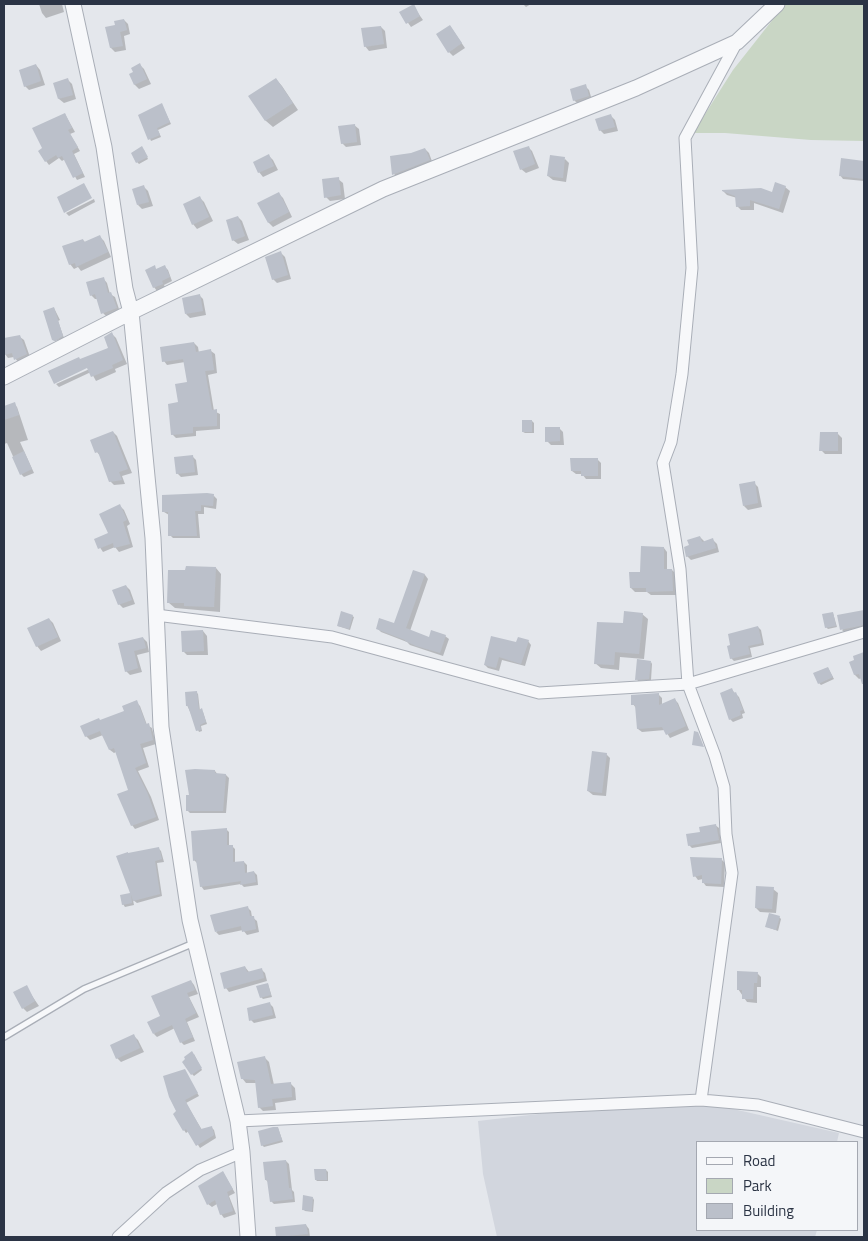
<!DOCTYPE html>
<html>
<head>
<meta charset="utf-8">
<style>
  body { margin:0 }
  #map { position:relative; width:868px; height:1241px; overflow:hidden; background:#e4e7ec; font-family:"Titillium Web",sans-serif }
  canvas { display:block }
  .frame { position:absolute; inset:0; border:5px solid #2b3445; pointer-events:none }
  .legend { position:absolute; left:696px; top:1141px; width:162px; height:90px; box-sizing:border-box; background:#f4f6f9; border:1px solid #a4a8b1; margin:0; padding:6px 9px; list-style:none; font-size:15px; color:#2b3445 }
  .legend li { display:flex; align-items:center; gap:10px; height:25px }
  .legend b { width:25px; border:1px solid #a4a8b1 }
</style>
</head>
<body>
<div id="map">
<canvas width="868" height="1241"></canvas>
<div class="frame"></div>
<ul class="legend">
<li><b style="height:6px;background:#f7f8fa"></b>Road</li>
<li><b style="height:14px;background:#c9d6c5"></b>Park</li>
<li><b style="height:14px;background:#bbc0ca"></b>Building</li>
</ul>
</div>
<script>
const g = document.querySelector('canvas').getContext('2d');
g.lineJoin = 'round';
function paint(path, color) { g.fillStyle = color; g.fill(path, 'evenodd'); }
const poly = rows => new Path2D(rows.map(r => 'M' + r).join(''));
function strokePath(path, color, width, dash) { g.strokeStyle = color; g.lineWidth = width; g.lineCap = dash ? 'butt' : 'round'; g.setLineDash(dash || []); g.stroke(path); }
const built = poly([
  [711,1104,839,1133,837,1142,697,1142,697,1230,817,1230,815,1237,497,1237,483,1174,478,1121,573,1110]
]);
const green = poly([
  [785,4,864,4,864,141,811,140,725,133,693,133,733,70]
]);
const shadow = poly([
  [39,4,62,4,64,12,46,18,42,13],
  [523,4,531,4,526,7],
  [413,6,423,20,411,27,401,13],
  [124,20,128,24,130,34,124,36,126,50,115,52,111,48,107,28,116,26],
  [450,26,465,48,453,56,449,52],
  [381,27,385,31,387,48,369,51,365,46],
  [36,65,40,70,45,85,29,90,25,86],
  [140,65,144,69,151,84,139,89,135,85,131,75],
  [276,79,282,86,298,110,273,127,266,121,250,97],
  [68,80,72,84,76,99,64,103,59,99,55,84],
  [585,86,589,90,592,100,578,104,574,100],
  [163,107,171,124,158,130,161,137,151,141,139,115],
  [65,114,75,132,70,134,80,151,74,154,85,177,77,180,65,159,62,161,59,158,49,165,46,161,44,149],
  [611,116,615,120,618,131,604,134,600,130],
  [354,125,359,129,361,145,346,147,342,143],
  [528,147,532,151,539,168,526,173,521,169],
  [425,149,429,153,433,164,398,178,394,174,412,154],
  [144,150,148,159,139,164,137,162],
  [269,156,273,160,278,170,263,177,259,172],
  [565,159,569,163,566,182,553,180,548,176],
  [864,160,864,181,843,179,840,175,864,162],
  [338,179,343,183,345,199,330,201,326,197],
  [144,187,148,191,153,206,142,209,138,205],
  [785,187,790,191,783,213,754,203,754,210,741,210,737,206,737,198,727,195,723,191,773,193],
  [279,194,283,198,292,217,273,227,269,223,259,204],
  [200,198,204,202,213,221,197,229,193,224],
  [94,199,95,202,69,216,66,213],
  [238,217,242,221,249,240,238,244,233,240],
  [100,237,104,241,111,257,81,271,78,267,74,269,70,264,83,240,86,243],
  [281,253,285,257,291,279,277,283,273,279],
  [164,266,168,270,172,281,164,285,165,287,157,291,154,287,154,267,157,270],
  [103,278,107,283,110,294,115,297,120,312,107,317,103,313,98,299,95,299,91,295],
  [199,295,203,299,206,315,190,318,186,314],
  [54,308,60,320,58,321,64,338,55,341,53,340],
  [112,334,116,338,127,364,115,369,116,372,96,381,91,372,59,387,56,384,94,367,81,361,109,348],
  [20,337,24,340,30,357,19,363,14,357,8,358,5,354,4,340],
  [194,343,198,347,199,353,211,351,215,354,217,373,208,375,214,411,220,414,220,429,196,431,196,436,176,438,172,434,180,403,188,383,185,362,167,365,164,361],
  [14,404,17,407,28,440,20,442,34,473,24,477,21,474,7,443,4,444,4,407],
  [532,421,534,423,534,433,525,433,523,432],
  [559,428,563,432,564,445,551,445,547,441],
  [113,432,117,436,132,473,122,476,125,484,114,485,110,481,101,457,97,452],
  [838,434,842,438,842,454,825,454,821,450],
  [192,456,196,460,198,475,181,477,177,473],
  [597,459,601,463,601,479,586,479,582,474,576,474,572,471],
  [754,483,758,487,762,507,748,510,744,506],
  [214,496,217,499,216,509,204,507,204,514,198,514,200,538,173,538,170,535,169,515,164,512],
  [120,506,124,510,130,524,127,526,133,547,119,552,115,547,103,552,95,540,110,534],
  [700,537,705,542,713,540,717,544,719,552,691,560,687,556,691,546],
  [664,548,667,552,667,571,672,570,676,574,676,595,651,595,647,592,635,592,631,588],
  [216,568,221,574,220,612,175,608,169,603],
  [414,572,425,575,428,579,410,631,430,638,445,636,449,639,443,656,410,645,407,642,381,632,377,628,395,625],
  [126,586,130,590,135,604,123,608,119,604],
  [863,606,864,606,864,629,845,633,842,630,864,611],
  [833,613,837,627,828,629,826,627],
  [642,614,648,619,644,659,620,657,619,670,601,668,595,663,624,625],
  [352,616,354,617,350,630,338,626],
  [49,619,53,623,61,641,41,651,37,646],
  [758,627,761,630,764,645,750,648,752,657,734,661,731,658],
  [203,631,207,636,208,655,187,655,183,651],
  [143,638,147,642,149,652,137,655,142,672,130,675,126,671,120,644],
  [528,641,531,645,525,666,502,660,499,671,488,668,485,665,517,644],
  [864,653,864,677,859,679,855,675,854,657],
  [651,662,652,664,651,680,638,681,637,679],
  [828,668,834,679,821,685,819,683],
  [732,690,739,697,745,713,742,714,743,718,733,722,730,719],
  [196,692,198,694,200,711,203,712,207,724,201,726,202,731,199,732,187,705],
  [659,695,662,698,662,705,675,700,678,703,689,730,670,738,665,730,642,732,638,729,636,708,633,704],
  [136,702,140,706,147,725,152,728,156,744,143,748,149,767,138,771,151,797,159,820,135,829,132,825,130,790,116,752,114,753,110,750,103,735,90,740,86,736,101,721,126,712],
  [606,754,610,758,606,796,593,795,588,791],
  [215,771,218,775,226,775,229,778,226,813,190,813,187,810,191,796],
  [715,825,719,828,721,843,692,848,689,845,702,833],
  [226,829,229,832,229,846,232,846,235,849,235,863,244,862,247,865,247,874,254,872,257,875,258,885,244,887,241,884,204,890,201,886,198,864,194,860],
  [159,849,161,851,164,862,157,863,162,896,137,903,133,900,134,905,125,907,123,904,121,896,132,894,129,855],
  [721,859,725,863,724,887,706,886,703,882,703,879,698,880,695,876],
  [773,889,778,893,776,913,760,912,756,908],
  [247,907,251,911,252,917,257,921,259,932,247,935,243,930,219,935,216,932],
  [779,917,781,919,778,931,767,927],
  [245,967,249,972,262,970,265,973,267,981,229,992,226,988],
  [757,973,761,977,761,987,757,987,757,1003,747,1002,738,989],
  [191,981,194,985,198,994,189,997,199,1017,187,1022,195,1041,184,1045,181,1042,175,1028,157,1037,154,1034,161,1016],
  [268,984,272,997,263,999,261,997],
  [26,987,39,1006,27,1012,23,1008],
  [270,1004,273,1007,276,1018,254,1023,251,1020],
  [134,1036,138,1040,144,1052,121,1062,117,1058],
  [194,1054,202,1070,194,1076,192,1074],
  [265,1058,269,1062,274,1085,290,1083,295,1088,296,1100,275,1103,276,1110,263,1111,259,1107,257,1083,246,1083,242,1078],
  [185,1071,199,1096,186,1103,202,1130,212,1128,214,1130,216,1138,200,1148,189,1131,186,1133,184,1130,178,1112],
  [278,1128,283,1142,264,1147,262,1145],
  [286,1161,289,1164,292,1190,294,1192,295,1202,274,1204,271,1201,269,1183,266,1180],
  [326,1170,328,1172,328,1181,317,1181,316,1180],
  [223,1172,235,1193,229,1196,236,1214,224,1218,221,1214,217,1204,212,1207,208,1204],
  [313,1198,314,1200,313,1212,305,1211,303,1209],
  [306,1225,309,1229,310,1237,278,1237,277,1228]
]);
const building = poly([
  [414,4,420,16,406,24,399,12],
  [124,19,127,30,120,32,123,46,110,48,105,27,115,25,114,21],
  [450,25,462,43,448,53,436,34],
  [381,26,384,44,364,47,361,28],
  [140,63,147,79,134,85,129,74,133,72,131,68],
  [36,64,41,81,24,87,19,70],
  [68,78,73,95,58,99,53,83],
  [276,78,293,103,265,121,248,96],
  [586,84,589,96,573,101,570,89],
  [162,103,170,122,157,128,160,135,148,140,138,115],
  [65,113,72,128,68,130,78,147,72,151,83,173,73,178,62,156,58,158,56,155,45,162,38,151,42,148,32,128],
  [611,114,615,127,599,131,595,119],
  [355,124,357,142,341,144,338,126],
  [142,146,148,157,136,163,131,153],
  [529,146,535,164,520,170,513,151],
  [425,148,430,160,392,175,390,156,411,153],
  [269,154,274,166,258,173,253,162],
  [550,155,565,157,563,178,547,176],
  [841,158,864,161,864,179,839,176],
  [339,177,341,195,324,198,322,179],
  [775,182,786,186,779,209,750,200,750,206,736,207,735,196,722,191,722,190,761,188,772,192],
  [84,183,92,198,64,213,57,197],
  [144,185,149,202,137,205,132,189],
  [279,192,289,212,268,223,257,203],
  [200,196,209,217,192,225,183,204],
  [238,216,245,236,232,241,226,220],
  [100,235,108,252,76,267,75,263,69,265,62,246,83,239,84,242],
  [281,251,288,275,272,280,265,257],
  [155,265,156,269,165,265,170,277,162,281,163,284,153,288,145,270],
  [104,277,108,293,111,292,117,308,101,314,95,294,90,296,86,282],
  [200,294,203,311,185,314,182,298],
  [54,307,63,336,55,341,52,340,43,311],
  [112,332,123,360,112,365,113,368,91,377,87,368,54,384,48,371,79,357,80,359,108,348,104,337],
  [20,335,27,354,14,360,12,353,4,355,4,338],
  [194,342,196,352,211,349,214,370,205,371,212,410,217,409,217,426,193,427,193,433,171,435,168,404,178,402,175,384,187,382,183,359,162,362,160,347],
  [15,402,19,415,4,420,4,406],
  [522,420,532,420,532,432,522,432],
  [545,427,560,427,560,441,545,442],
  [113,431,128,469,119,472,122,480,109,482,98,452,95,453,90,440],
  [820,432,838,432,838,451,819,451],
  [24,451,32,469,20,475,12,457],
  [193,455,195,472,176,474,174,457],
  [570,458,598,458,598,476,581,476,581,471,571,471],
  [755,481,758,503,743,506,739,484],
  [207,493,214,494,213,506,201,505,201,511,195,511,197,536,168,536,168,512,162,512,162,495],
  [120,504,127,520,123,522,130,544,114,548,113,543,98,549,94,539,108,533,99,514],
  [700,536,702,542,713,538,716,548,686,557,684,547,689,545,687,540],
  [641,546,664,547,664,569,672,569,673,591,646,592,646,588,630,588,629,572,640,572],
  [186,566,216,567,214,607,184,606,184,603,167,603,168,570,185,570],
  [413,570,425,574,406,628,429,637,431,630,446,635,440,653,416,646,405,641,405,640,376,629,379,618,394,623],
  [126,585,132,600,118,605,112,590],
  [864,610,864,625,840,630,837,615],
  [341,611,353,615,349,629,337,626],
  [624,611,643,613,639,654,615,652,614,665,594,664,597,622,623,623],
  [833,612,836,626,825,628,822,614],
  [49,618,58,637,36,647,27,628],
  [758,626,762,643,748,646,750,654,730,659,727,646,730,645,728,634],
  [203,630,204,651,182,652,181,631],
  [491,636,516,642,518,637,529,640,521,664,499,657,496,668,484,665],
  [143,637,146,648,134,651,138,668,125,672,118,643],
  [864,652,864,684,862,684,859,674,854,675,849,662,854,660,853,656],
  [637,659,651,661,649,679,635,680],
  [828,667,833,677,818,684,813,673],
  [732,688,734,693,736,692,743,710,740,711,741,715,729,720,720,693],
  [197,691,199,710,202,708,206,722,200,725,201,730,196,731,188,706,186,706,185,692],
  [659,693,659,705,675,698,686,726,666,735,662,727,637,729,635,705,631,705,631,695],
  [137,700,146,724,149,723,153,740,140,744,146,763,135,768,147,792,156,817,131,826,117,794,128,790,114,748,109,750,100,731,85,737,80,726,99,718,100,720,124,711,122,706],
  [694,731,698,732,704,747,692,745],
  [592,751,607,753,602,793,587,791],
  [195,769,215,770,215,773,226,774,223,811,186,811,186,795,189,795,185,770],
  [716,824,719,840,688,846,686,834,700,832,699,827],
  [227,828,227,845,233,845,233,862,244,861,245,873,254,871,256,882,240,885,241,881,200,887,196,860,193,861,191,831],
  [159,847,162,859,155,861,160,894,133,901,131,894,132,903,122,905,120,895,130,893,116,856,128,852,128,853],
  [690,857,722,858,721,884,702,883,702,875,693,877],
  [756,886,774,887,772,909,755,908],
  [248,906,250,916,254,916,256,929,242,932,241,926,215,932,210,915],
  [769,913,780,916,776,930,765,927],
  [245,966,247,972,262,968,264,978,224,989,220,973],
  [737,971,758,972,757,983,754,983,753,999,742,999,742,990,737,990],
  [191,980,195,990,187,993,196,1013,185,1019,193,1037,180,1043,172,1025,153,1034,147,1022,160,1016,151,996],
  [268,983,271,995,260,998,256,986],
  [27,985,35,1001,22,1009,13,992],
  [270,1002,273,1015,249,1021,247,1008],
  [134,1034,140,1048,116,1059,110,1045],
  [192,1051,202,1068,191,1075,182,1062,185,1059,184,1057],
  [265,1056,271,1084,291,1082,292,1097,272,1099,273,1106,258,1108,255,1080,241,1079,237,1062],
  [185,1069,198,1093,185,1100,201,1129,212,1126,214,1135,196,1146,186,1129,183,1131,173,1114,176,1111,169,1097,163,1076],
  [273,1127,278,1127,282,1140,261,1146,258,1131],
  [286,1160,289,1188,291,1188,293,1199,270,1202,267,1180,265,1180,263,1162],
  [314,1169,326,1169,327,1180,315,1180],
  [223,1171,233,1189,227,1192,233,1211,220,1215,215,1200,207,1205,198,1186],
  [303,1195,313,1197,312,1211,302,1210],
  [306,1224,308,1234,276,1237,275,1227]
]);
const service = poly([
  [4,1037,84,989,194,943]
]);
const minor = poly([
  [156,615,332,637,539,693,688,684,864,632],
  [701,1100,758,1105,864,1132],
  [238,1121,701,1100,732,873,726,834,724,787,715,756,688,684,680,569,663,463,671,442,682,374,692,268,685,138,737,42],
  [118,1237,166,1193,200,1170,242,1152]
]);
const tertiary = poly([
  [73,4,104,147,125,289,131,312,153,538,161,727,190,920,238,1121,242,1152,248,1237],
  [4,377,131,312,383,189,636,88,737,42,777,4]
]);
paint(built, '#d2d6de');
paint(green, '#c9d6c5');
paint(shadow, '#0003');
paint(building, '#bbc0ca');
strokePath(service, '#a9aeb7', 8);
strokePath(minor, '#a9aeb7', 13);
strokePath(tertiary, '#a9aeb7', 17);
strokePath(service, '#f7f8fa', 5.5);
strokePath(minor, '#f7f8fa', 11);
strokePath(tertiary, '#f7f8fa', 15);
</script>
</body>
</html>
